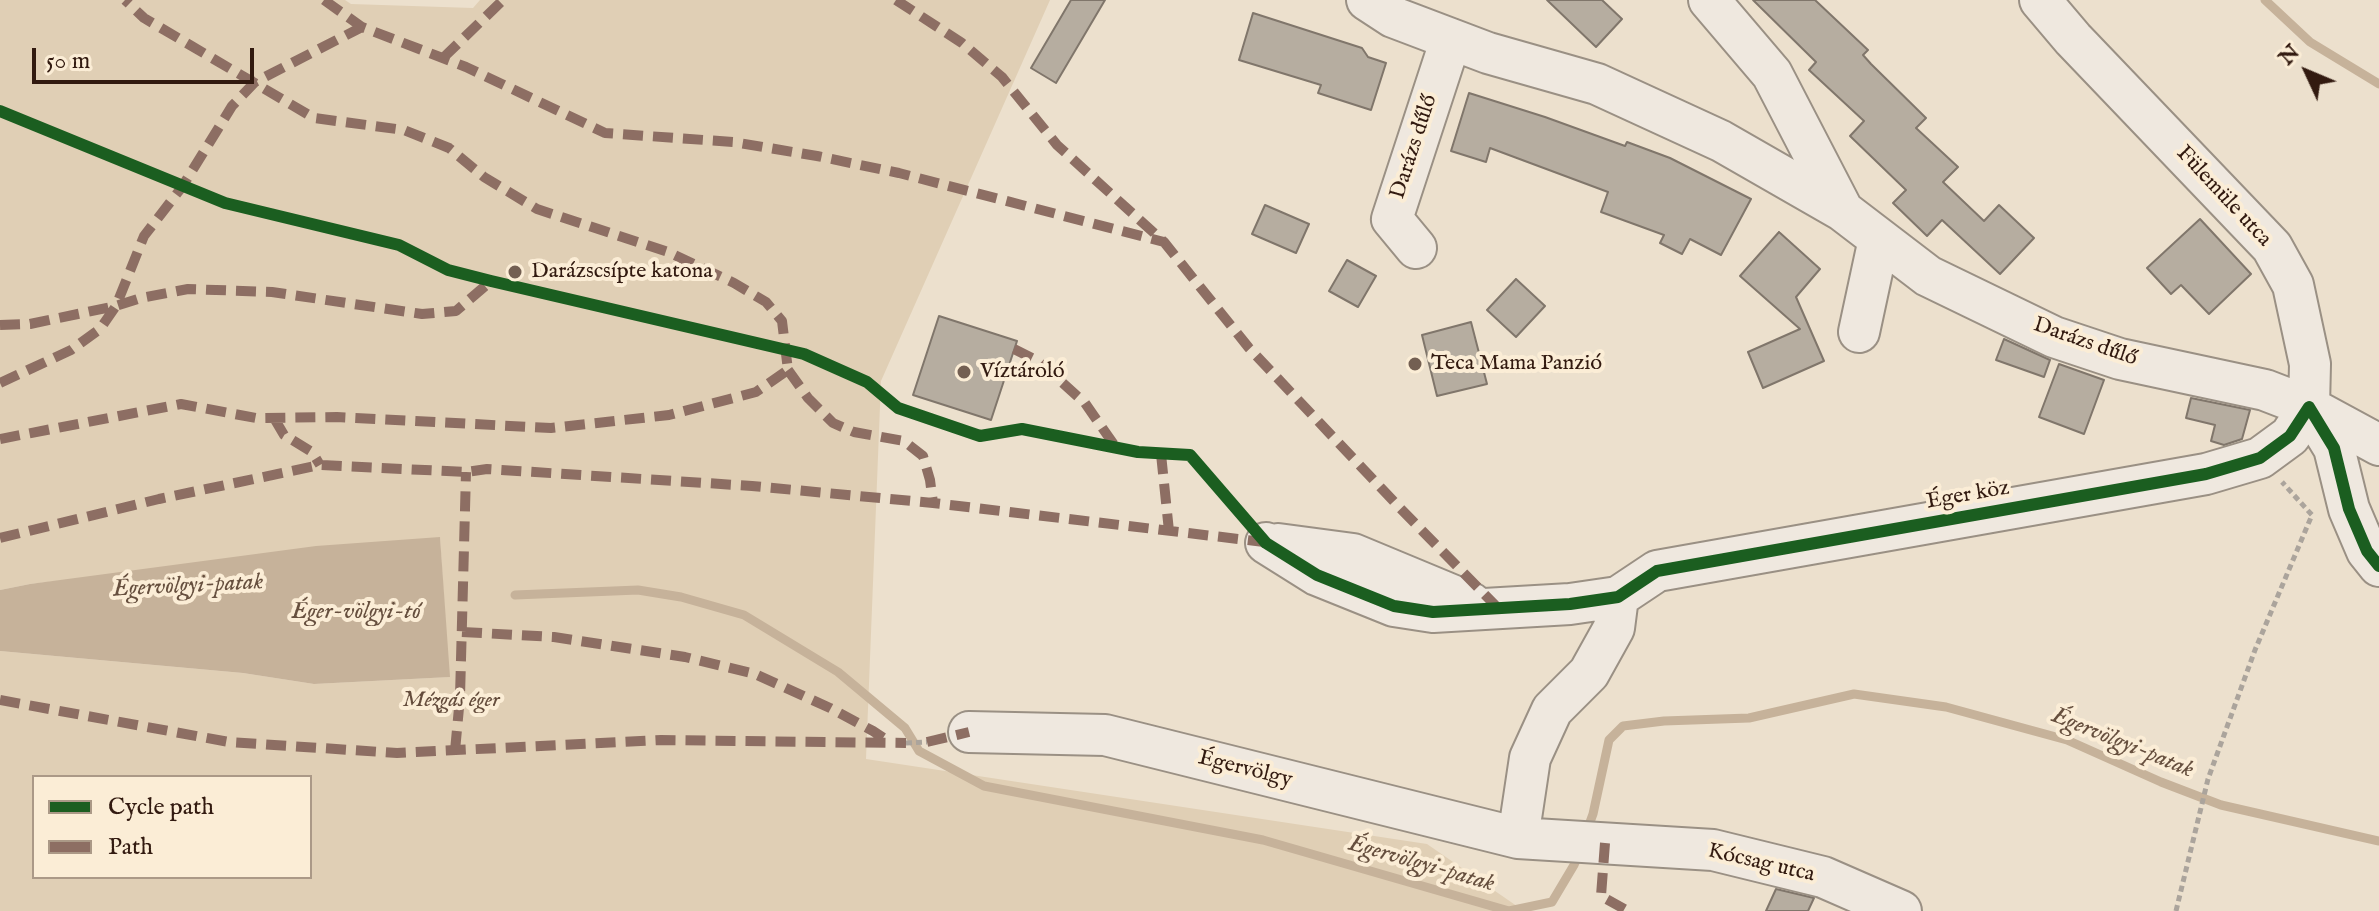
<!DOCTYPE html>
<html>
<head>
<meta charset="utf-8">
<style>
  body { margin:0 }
  #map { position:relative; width:2379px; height:911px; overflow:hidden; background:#ece0cd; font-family:"IM FELL English",serif }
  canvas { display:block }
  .legend { position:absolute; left:32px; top:775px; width:280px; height:104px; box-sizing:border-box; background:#fbedd6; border:2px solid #ab9987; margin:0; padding:10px 14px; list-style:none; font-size:24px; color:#321a10 }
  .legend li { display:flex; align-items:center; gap:16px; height:40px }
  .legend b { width:40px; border:2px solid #ab9987 }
  .north { position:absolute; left:2267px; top:32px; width:80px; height:80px; -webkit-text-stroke:6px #fbedd6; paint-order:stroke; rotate:314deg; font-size:22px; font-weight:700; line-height:32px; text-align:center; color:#321a10 }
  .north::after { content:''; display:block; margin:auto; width:28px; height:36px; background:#321a10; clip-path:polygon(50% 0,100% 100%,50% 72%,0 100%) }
  .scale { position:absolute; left:32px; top:48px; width:222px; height:36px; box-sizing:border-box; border:4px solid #321a10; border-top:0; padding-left:10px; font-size:24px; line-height:28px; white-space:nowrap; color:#321a10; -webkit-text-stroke:6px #fbedd6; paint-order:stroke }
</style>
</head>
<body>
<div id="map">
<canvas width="2379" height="911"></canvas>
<ul class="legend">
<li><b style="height:10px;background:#1b5e20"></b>Cycle path</li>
<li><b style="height:10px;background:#8d6e63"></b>Path</li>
</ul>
<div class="north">N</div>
<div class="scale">50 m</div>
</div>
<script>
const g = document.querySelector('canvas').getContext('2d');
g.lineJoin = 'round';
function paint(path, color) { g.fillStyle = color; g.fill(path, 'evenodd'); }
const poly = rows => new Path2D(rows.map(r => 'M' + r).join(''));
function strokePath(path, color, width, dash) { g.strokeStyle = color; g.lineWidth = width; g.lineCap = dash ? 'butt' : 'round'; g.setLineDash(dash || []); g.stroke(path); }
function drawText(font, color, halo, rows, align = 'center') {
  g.font = font + ' "IM FELL English",serif'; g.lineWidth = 8; g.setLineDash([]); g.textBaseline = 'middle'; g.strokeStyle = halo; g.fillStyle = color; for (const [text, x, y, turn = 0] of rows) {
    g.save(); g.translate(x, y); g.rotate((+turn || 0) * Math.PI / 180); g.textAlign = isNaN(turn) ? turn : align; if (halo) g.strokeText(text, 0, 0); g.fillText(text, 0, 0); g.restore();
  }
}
const green = poly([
  [0,0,345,0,351,4,473,8,480,0,1050,0,881,381,866,759,1427,844,1524,911,0,911,0,651,243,673,314,684,449,677,440,538,30,584,0,590],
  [34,777,310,777,310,877,34,877]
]);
const water = poly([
  [440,537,450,677,314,684,243,673,0,651,0,590,30,584,316,546]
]);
const stream = poly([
  [2265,0,2310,42,2379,84],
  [515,595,638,590,681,597,744,615,838,672,905,728,919,751,984,786,1263,840,1509,911,1552,902,1574,865,1580,851],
  [1586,833,1593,814,1609,740,1623,726,1664,721,1749,718,1854,694,1946,707,2067,740,2161,782,2221,805,2379,841]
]);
const building = poly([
  [1071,0,1105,0,1056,83,1031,68,1071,0],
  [1547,0,1602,0,1622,19,1596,47,1547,0],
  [1753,0,1815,0,1868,50,1863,55,1871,64,1926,118,1916,128,1958,167,1943,182,1984,221,1999,205,2034,238,2000,274,1942,220,1927,236,1893,203,1906,190,1850,136,1864,121,1809,70,1816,62,1753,0],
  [1253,13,1362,48,1368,57,1386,63,1371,110,1318,93,1321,85,1239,60,1253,13],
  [1469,93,1545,117,1625,146,1627,142,1670,158,1751,199,1721,255,1690,239,1682,254,1660,243,1664,235,1601,212,1608,192,1490,148,1486,162,1451,151,1469,93],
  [1265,205,1309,224,1296,253,1252,234,1265,205],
  [2200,219,2251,274,2209,314,2181,285,2171,294,2147,268,2200,219],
  [1779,232,1820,269,1796,297,1824,361,1763,388,1748,352,1800,329,1740,276,1779,232],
  [1347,260,1376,276,1358,307,1329,291,1347,260],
  [1516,279,1545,306,1516,337,1487,310,1516,279],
  [939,316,1017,341,991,420,913,395,939,316],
  [1471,322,1487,384,1437,396,1422,335,1471,322],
  [2004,339,2050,360,2044,377,1996,360,2004,339],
  [2059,364,2104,380,2084,434,2039,417,2059,364],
  [2191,398,2250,410,2242,439,2224,445,2211,441,2215,425,2186,418,2191,398],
  [1776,889,1814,898,1808,911,1766,911,1776,889]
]);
const path = poly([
  [906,743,927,742],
  [2176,911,2208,779,2255,650,2312,515,2282,482]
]);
const minor = poly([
  [1367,0,1393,17,1488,53,1597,84,1721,141,1843,211,1928,276,2054,337,2120,359,2265,390,2309,407,2379,445],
  [1709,0,1772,74,1843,211],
  [2040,0,2073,39,2272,247,2293,285,2310,364,2309,407,2334,448,2349,509,2367,551,2379,566],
  [1416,248,1392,219,1451,39],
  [1859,332,1879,239],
  [1266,543,1317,575,1394,606,1433,612,1570,604,1618,597,1657,571,2206,474,2260,458,2290,436,2309,407],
  [1278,544,1353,554,1471,603],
  [969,732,1105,735,1518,838,1713,850,1823,877,1901,911],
  [1518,838,1530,758,1552,710,1589,673,1614,628,1618,597]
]);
const quiet = poly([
  [324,0,362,27,466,67,605,133,733,142,817,156,899,173,1164,242],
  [896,0,962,43,1002,77,1057,145,1164,242,1249,348,1400,508,1495,605,1491,606],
  [443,58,503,0],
  [0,325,30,324,116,306,141,298,188,289,272,292,422,314,456,311,491,281],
  [1014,349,1038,361,1085,403,1117,449],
  [788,370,808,398,833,423,854,432,904,441,923,456,930,480,933,503],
  [0,383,71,350,100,329,116,306,144,236,182,187,232,106,255,82,362,27],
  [274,418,284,435,312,452,320,465],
  [0,439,181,404,256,418,337,417,551,428,669,415,756,392,788,370,782,321,766,302,734,283,668,252,537,209,484,177,449,148,404,130,314,118,144,18,125,0],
  [1161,454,1169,531],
  [0,538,159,499,320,465,466,472,487,469,752,486,933,503,1264,542],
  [462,632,554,637,685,657,755,674,830,708,873,731,891,743],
  [0,700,229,742,397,753,661,740,906,743],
  [927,742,969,732],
  [455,751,460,697,466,472],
  [1605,843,1601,896,1628,911]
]);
const cycleway = poly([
  [0,111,225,203,399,245,448,270,491,281,804,354,867,382,898,408,980,436,1022,429,1138,452,1190,455,1266,543,1317,575,1394,606,1433,612,1570,604,1618,597,1657,571,2206,474,2260,458,2290,436,2309,407,2334,448,2349,509,2367,551,2379,566]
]);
const markers = [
  [515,272,8,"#735f52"],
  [1415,364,8,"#735f52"],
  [964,372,8,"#735f52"]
];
const streetNames = [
  ["Darázs dűlő",1415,147,-72],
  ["Fülemüle utca",2223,197,47],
  ["Darázs dűlő",2085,343,19],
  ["Éger köz",1968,496,-10],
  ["Égervölgy",1245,770,14],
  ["Kócsag utca",1761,864,13]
];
const poiNames = [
  ["Darázscsípte katona",531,272],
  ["Teca Mama Panzió",1431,364],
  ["Víztároló",980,372]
];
const parkNames = [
  ["Mézgás éger",451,701]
];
const waterNames = [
  ["Égervölgyi-patak",188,587,-3],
  ["Éger-völgyi-tó",356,613],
  ["Égervölgyi-patak",2122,744,22],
  ["Égervölgyi-patak",1421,865,16]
];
paint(green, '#e0cfb5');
paint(water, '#c6b29a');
strokePath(stream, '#c6b29a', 9);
paint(building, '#b6ada0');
strokePath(building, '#80766b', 2);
strokePath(minor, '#9a9084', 44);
strokePath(path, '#aba49c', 5, [6, 4]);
strokePath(minor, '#efe8df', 40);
strokePath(quiet, '#8d6e63', 10, [20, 10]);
strokePath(cycleway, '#1b5e20', 12);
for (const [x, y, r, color] of markers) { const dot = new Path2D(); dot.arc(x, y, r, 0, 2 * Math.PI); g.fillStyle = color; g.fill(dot); strokePath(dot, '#fbedd6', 3); }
drawText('22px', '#321a10', '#fbedd6', streetNames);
drawText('22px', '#321a10', '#fbedd6', poiNames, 'left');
drawText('italic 22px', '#644c3c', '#fbedd6', parkNames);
drawText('italic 24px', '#664f3e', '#fbedd6', waterNames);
</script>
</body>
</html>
